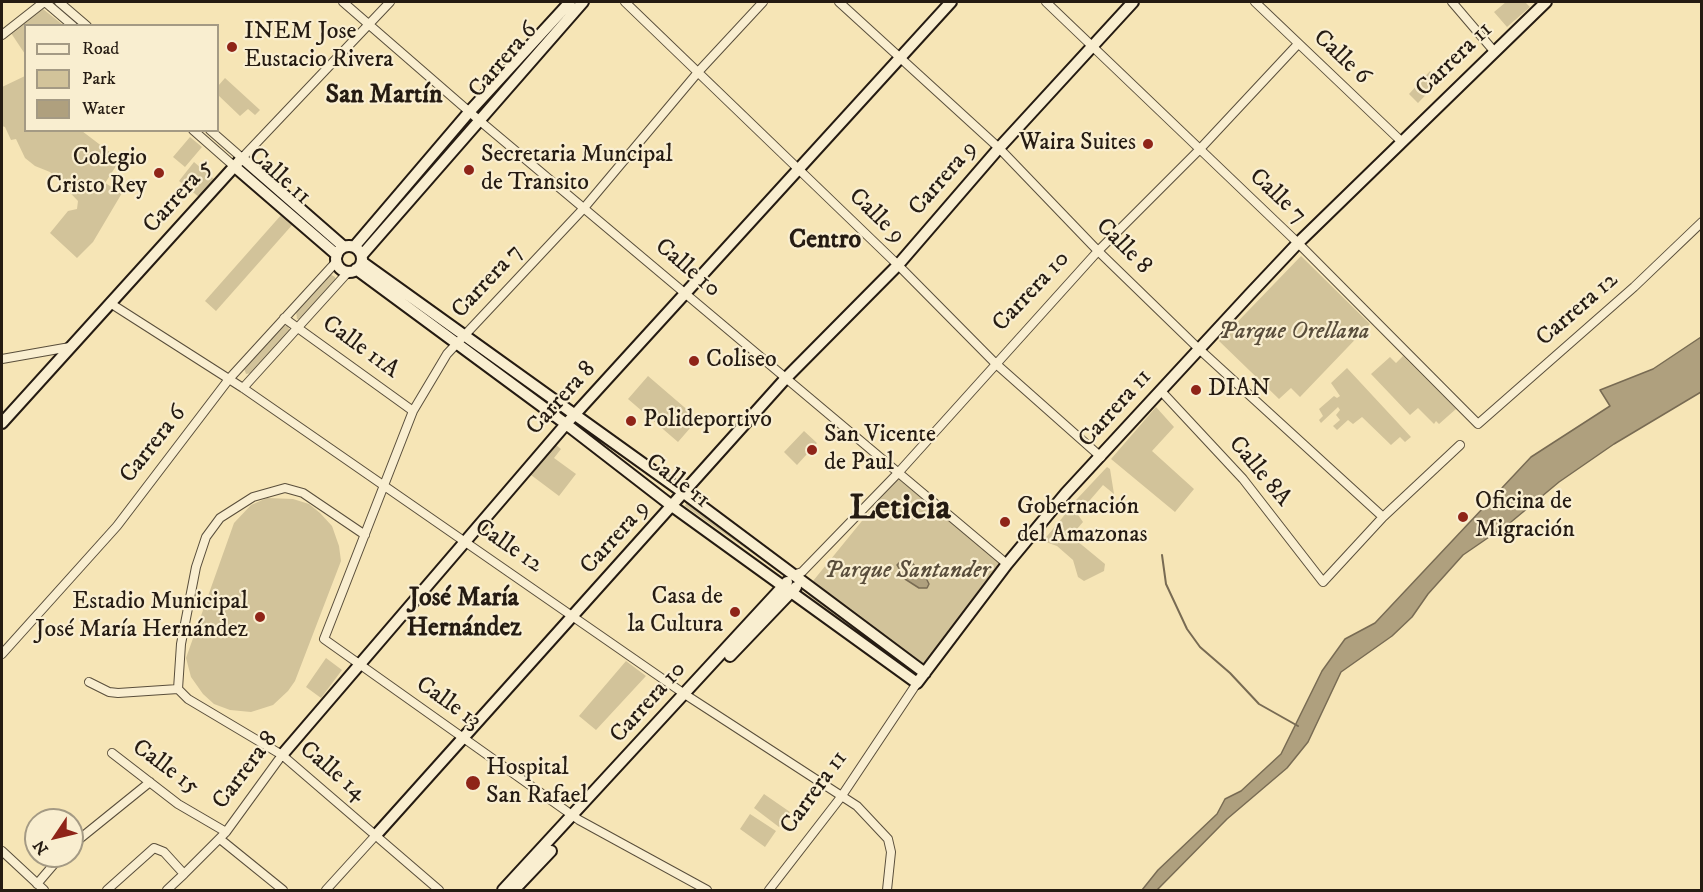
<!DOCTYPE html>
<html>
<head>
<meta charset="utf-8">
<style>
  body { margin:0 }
  #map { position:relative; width:1703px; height:892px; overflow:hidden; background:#f6e5b6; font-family:"IM FELL DW Pica",serif }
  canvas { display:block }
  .frame { position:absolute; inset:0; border:3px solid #251b12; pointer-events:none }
  .legend { position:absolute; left:24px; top:24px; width:195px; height:108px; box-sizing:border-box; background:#f9eed0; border:2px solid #a49a84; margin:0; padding:8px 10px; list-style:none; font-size:18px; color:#251b12 }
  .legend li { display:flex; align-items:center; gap:12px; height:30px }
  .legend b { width:30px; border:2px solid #a49a84 }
  .north { position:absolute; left:24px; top:808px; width:60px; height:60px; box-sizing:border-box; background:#f9eed0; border:2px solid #a49a84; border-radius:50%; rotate:235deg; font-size:16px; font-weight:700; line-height:24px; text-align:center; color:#251b12 }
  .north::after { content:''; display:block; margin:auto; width:21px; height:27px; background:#8f2418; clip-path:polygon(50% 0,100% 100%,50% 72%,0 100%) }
</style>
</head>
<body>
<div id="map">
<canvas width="1703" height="892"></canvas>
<div class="frame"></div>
<ul class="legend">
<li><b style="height:8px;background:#f9eed0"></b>Road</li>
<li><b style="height:16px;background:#d2c39a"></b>Park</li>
<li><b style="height:16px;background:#afa07e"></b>Water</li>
</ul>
<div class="north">N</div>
</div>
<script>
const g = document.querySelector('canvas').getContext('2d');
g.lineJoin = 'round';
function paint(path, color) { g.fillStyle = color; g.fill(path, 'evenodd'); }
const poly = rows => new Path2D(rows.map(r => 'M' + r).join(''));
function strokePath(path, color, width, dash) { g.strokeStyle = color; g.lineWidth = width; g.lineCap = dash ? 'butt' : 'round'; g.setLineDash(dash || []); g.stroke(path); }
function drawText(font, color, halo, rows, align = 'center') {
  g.font = font + ' "IM FELL DW Pica",serif'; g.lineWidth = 4.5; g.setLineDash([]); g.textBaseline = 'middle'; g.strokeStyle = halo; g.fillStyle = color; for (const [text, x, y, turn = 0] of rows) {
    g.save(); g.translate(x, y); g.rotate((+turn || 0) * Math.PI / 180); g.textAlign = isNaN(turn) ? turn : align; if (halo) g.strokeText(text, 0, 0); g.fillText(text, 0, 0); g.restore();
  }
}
const green = poly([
  [1506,2,1525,2,1530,7,1507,27,1494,12],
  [43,9,63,25,26,26,25,54,11,33],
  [1430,71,1440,80,1418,103,1409,94],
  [25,76,26,130,82,131,120,160,105,183,122,193,93,242,77,258,50,233,68,211,77,209,78,201,50,172,35,166,25,158,16,139,11,140,5,127,2,126,2,87],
  [225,78,260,110,255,115,248,109,240,116,218,95,218,86],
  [190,137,202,147,185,167,173,157],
  [194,162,214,179,199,197,179,181],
  [282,214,293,224,216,311,205,301],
  [1301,256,1370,324,1300,397,1291,388,1279,399,1219,341],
  [330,274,335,277,336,281,301,319,297,319,296,311],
  [282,326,288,326,290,332,252,373,246,374,244,368],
  [1403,356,1456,409,1439,424,1436,421,1434,424,1418,408,1410,415,1371,374,1390,357,1396,363],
  [1347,368,1411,437,1405,442,1400,437,1391,445,1362,417,1353,424,1348,420,1337,430,1333,426,1340,420,1336,415,1340,410,1338,407,1321,423,1319,420,1323,416,1319,409,1334,396,1337,398,1340,396,1331,383],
  [648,376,698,419,678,442,628,399],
  [1156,407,1174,427,1152,451,1194,489,1175,512,1111,459],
  [804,431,817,443,797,465,784,452],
  [556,445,561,449,554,458,576,474,559,496,531,475],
  [1107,467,1110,469,1114,494,1103,485,1084,507,1076,500],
  [897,478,1003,565,924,670,813,581],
  [267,498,293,499,309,504,320,513,332,526,339,546,341,561,295,681,288,691,273,705,251,712,230,710,214,704,203,694,191,677,186,658,234,523,251,505],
  [687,501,783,573,782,574,685,506],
  [1072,506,1083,522,1071,536,1105,564,1104,571,1084,581,1078,577,1073,560,1057,546,1043,541],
  [811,592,914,670,914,672,912,673,809,596],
  [326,658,342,670,321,698,306,687],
  [626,661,646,676,596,730,579,716],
  [764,794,790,812,779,827,754,808],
  [750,814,776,831,765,847,740,829]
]);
const water = poly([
  [1701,337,1701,392,1614,444,1559,482,1511,522,1463,555,1428,594,1412,617,1392,636,1341,672,1308,742,1287,768,1227,819,1157,890,1142,890,1158,870,1217,814,1225,799,1241,791,1281,754,1322,671,1345,639,1375,623,1531,457,1610,406,1600,390,1653,369,1701,337],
  [902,560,913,564,924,574,929,584,927,588,919,588,905,579,897,565,902,560]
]);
const stream = poly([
  [1162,555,1166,584,1187,629,1200,647,1230,673,1259,704,1298,726],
  [970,890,971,890]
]);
const street = poly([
  [45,2,73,26],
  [59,2,87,26],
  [343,2,480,121,1007,564],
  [625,2,898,265,995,363,1101,457],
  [839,2,999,148,1098,251,1199,349,1383,517],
  [1046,2,1298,243,1478,424,1634,287,1702,222],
  [1255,2,1401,141],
  [1452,2,1493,50],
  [2,35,44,2],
  [193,130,235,167],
  [210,130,242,158,390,2],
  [110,303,243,388,686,695,857,806,888,839,891,852,887,890],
  [284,318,413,411],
  [2,359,70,347],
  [243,388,349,271],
  [1161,391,1243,479,1323,582,1383,517,1460,445],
  [793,575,802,572,898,473,1098,251,1199,150,1298,44],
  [2,654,117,526,229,379,337,261],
  [89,682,109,692,118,693,178,689,188,699,282,755,439,890],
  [178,689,181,644,196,567,206,537,220,518,253,497,285,488,303,493,365,535],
  [112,753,178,804,226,832],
  [220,839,283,890],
  [72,845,150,782],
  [2,851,44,890],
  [37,884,61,856],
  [107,890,154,848,164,852,184,874,226,832,282,755],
  [167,890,184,874],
  [326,890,376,835],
  [707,890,579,820,324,639,413,411,447,354,584,208,699,71,763,2],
  [769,890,841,797,917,683]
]);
const secondary = poly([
  [235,167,337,255],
  '336 259a13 13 0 1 1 26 0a13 13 0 1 1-26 0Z',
  [354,247,470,111,570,2],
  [362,255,583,2],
  [362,262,684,493,925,673],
  [356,269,566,424,672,506,917,683,1007,564,1066,493,1250,294,1298,243,1546,2],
  [2,423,242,158,344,247],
  [730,656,796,587],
  [282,755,566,424,951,2],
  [376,835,786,378,898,265,999,148,1133,2],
  [503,890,787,582],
  [514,890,551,851]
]);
const markers = [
  [232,47,6,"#8f2418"],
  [1148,144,6,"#8f2418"],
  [469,170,6,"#8f2418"],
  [159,173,6,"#8f2418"],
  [694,361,6,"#8f2418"],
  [1196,390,6,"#8f2418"],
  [631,421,6,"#8f2418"],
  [812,450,6,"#8f2418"],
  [1463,517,6,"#8f2418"],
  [1005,522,6,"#8f2418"],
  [735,612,6,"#8f2418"],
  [260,617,6,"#8f2418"],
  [473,783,8,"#8f2418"]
];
const poiNames = [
  ["INEM Jose",244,33],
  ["Eustacio Rivera",244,61],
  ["Waira Suites",1136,144,"right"],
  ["Secretaria Muncipal",481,156],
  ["de Transito",481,184],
  ["Colegio",147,159,"right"],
  ["Cristo Rey",147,187,"right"],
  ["Coliseo",706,361],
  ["DIAN",1208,390],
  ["Polideportivo",643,421],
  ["San Vicente",824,436],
  ["de Paul",824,464],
  ["Oficina de",1475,503],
  ["Migración",1475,531],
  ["Gobernación",1017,508],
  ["del Amazonas",1017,536],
  ["Casa de",723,598,"right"],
  ["la Cultura",723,626,"right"],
  ["Estadio Municipal",248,603,"right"],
  ["José María Hernández",248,631,"right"],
  ["Hospital",486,769],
  ["San Rafael",486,797]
];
const streetNames = [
  ["Calle 6",1341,58,43],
  ["Carrera 11",1455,60,-44],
  ["Carrera 6",504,61,-49],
  ["Calle 11",279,177,41],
  ["Carrera 9",944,179,-49],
  ["Carrera 5",179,197,-48],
  ["Calle 7",1277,197,43],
  ["Calle 9",876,217,44],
  ["Calle 8",1123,247,45],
  ["Calle 10",687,269,40],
  ["Carrera 7",488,282,-47],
  ["Carrera 10",1032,292,-47],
  ["Carrera 12",1578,310,-41],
  ["Calle 11A",360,348,36],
  ["Carrera 8",562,399,-48],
  ["Carrera 11",1116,409,-48],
  ["Carrera 6",154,445,-52],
  ["Calle 8A",1259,472,50],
  ["Calle 11",677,482,37],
  ["Carrera 9",616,538,-48],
  ["Calle 12",508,547,34],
  ["Carrera 10",649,703,-48],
  ["Calle 13",448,704,35],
  ["Calle 15",165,768,36],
  ["Carrera 8",246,771,-53],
  ["Calle 14",332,772,40],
  ["Carrera 11",815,793,-54]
];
const parkNames = [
  ["Parque Orellana",1294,333],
  ["Parque Santander",907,572]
];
const neighbourhoodNames = [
  ["San Martín",384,97],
  ["Centro",825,242],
  ["José María",464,600],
  ["Hernández",464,630]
];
const townNames = [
  ["Leticia",900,511]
];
paint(green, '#d2c39a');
paint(water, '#afa07e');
strokePath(water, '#786b53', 1.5);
strokePath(stream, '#786b53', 2);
strokePath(street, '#594e3b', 10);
strokePath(secondary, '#251b12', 14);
strokePath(street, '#f9eed0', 8);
strokePath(secondary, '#f9eed0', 10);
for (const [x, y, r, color] of markers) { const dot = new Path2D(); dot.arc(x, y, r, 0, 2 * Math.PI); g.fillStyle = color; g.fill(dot); strokePath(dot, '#f9eed0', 2); }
drawText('24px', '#251b12', '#f9eed0', poiNames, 'left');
drawText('24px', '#251b12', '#f9eed0', streetNames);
drawText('italic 24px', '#594d3b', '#f9eed0', parkNames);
drawText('bold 26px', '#251b12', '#f9eed0', neighbourhoodNames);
drawText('bold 36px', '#251b12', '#f9eed0', townNames);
</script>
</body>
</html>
